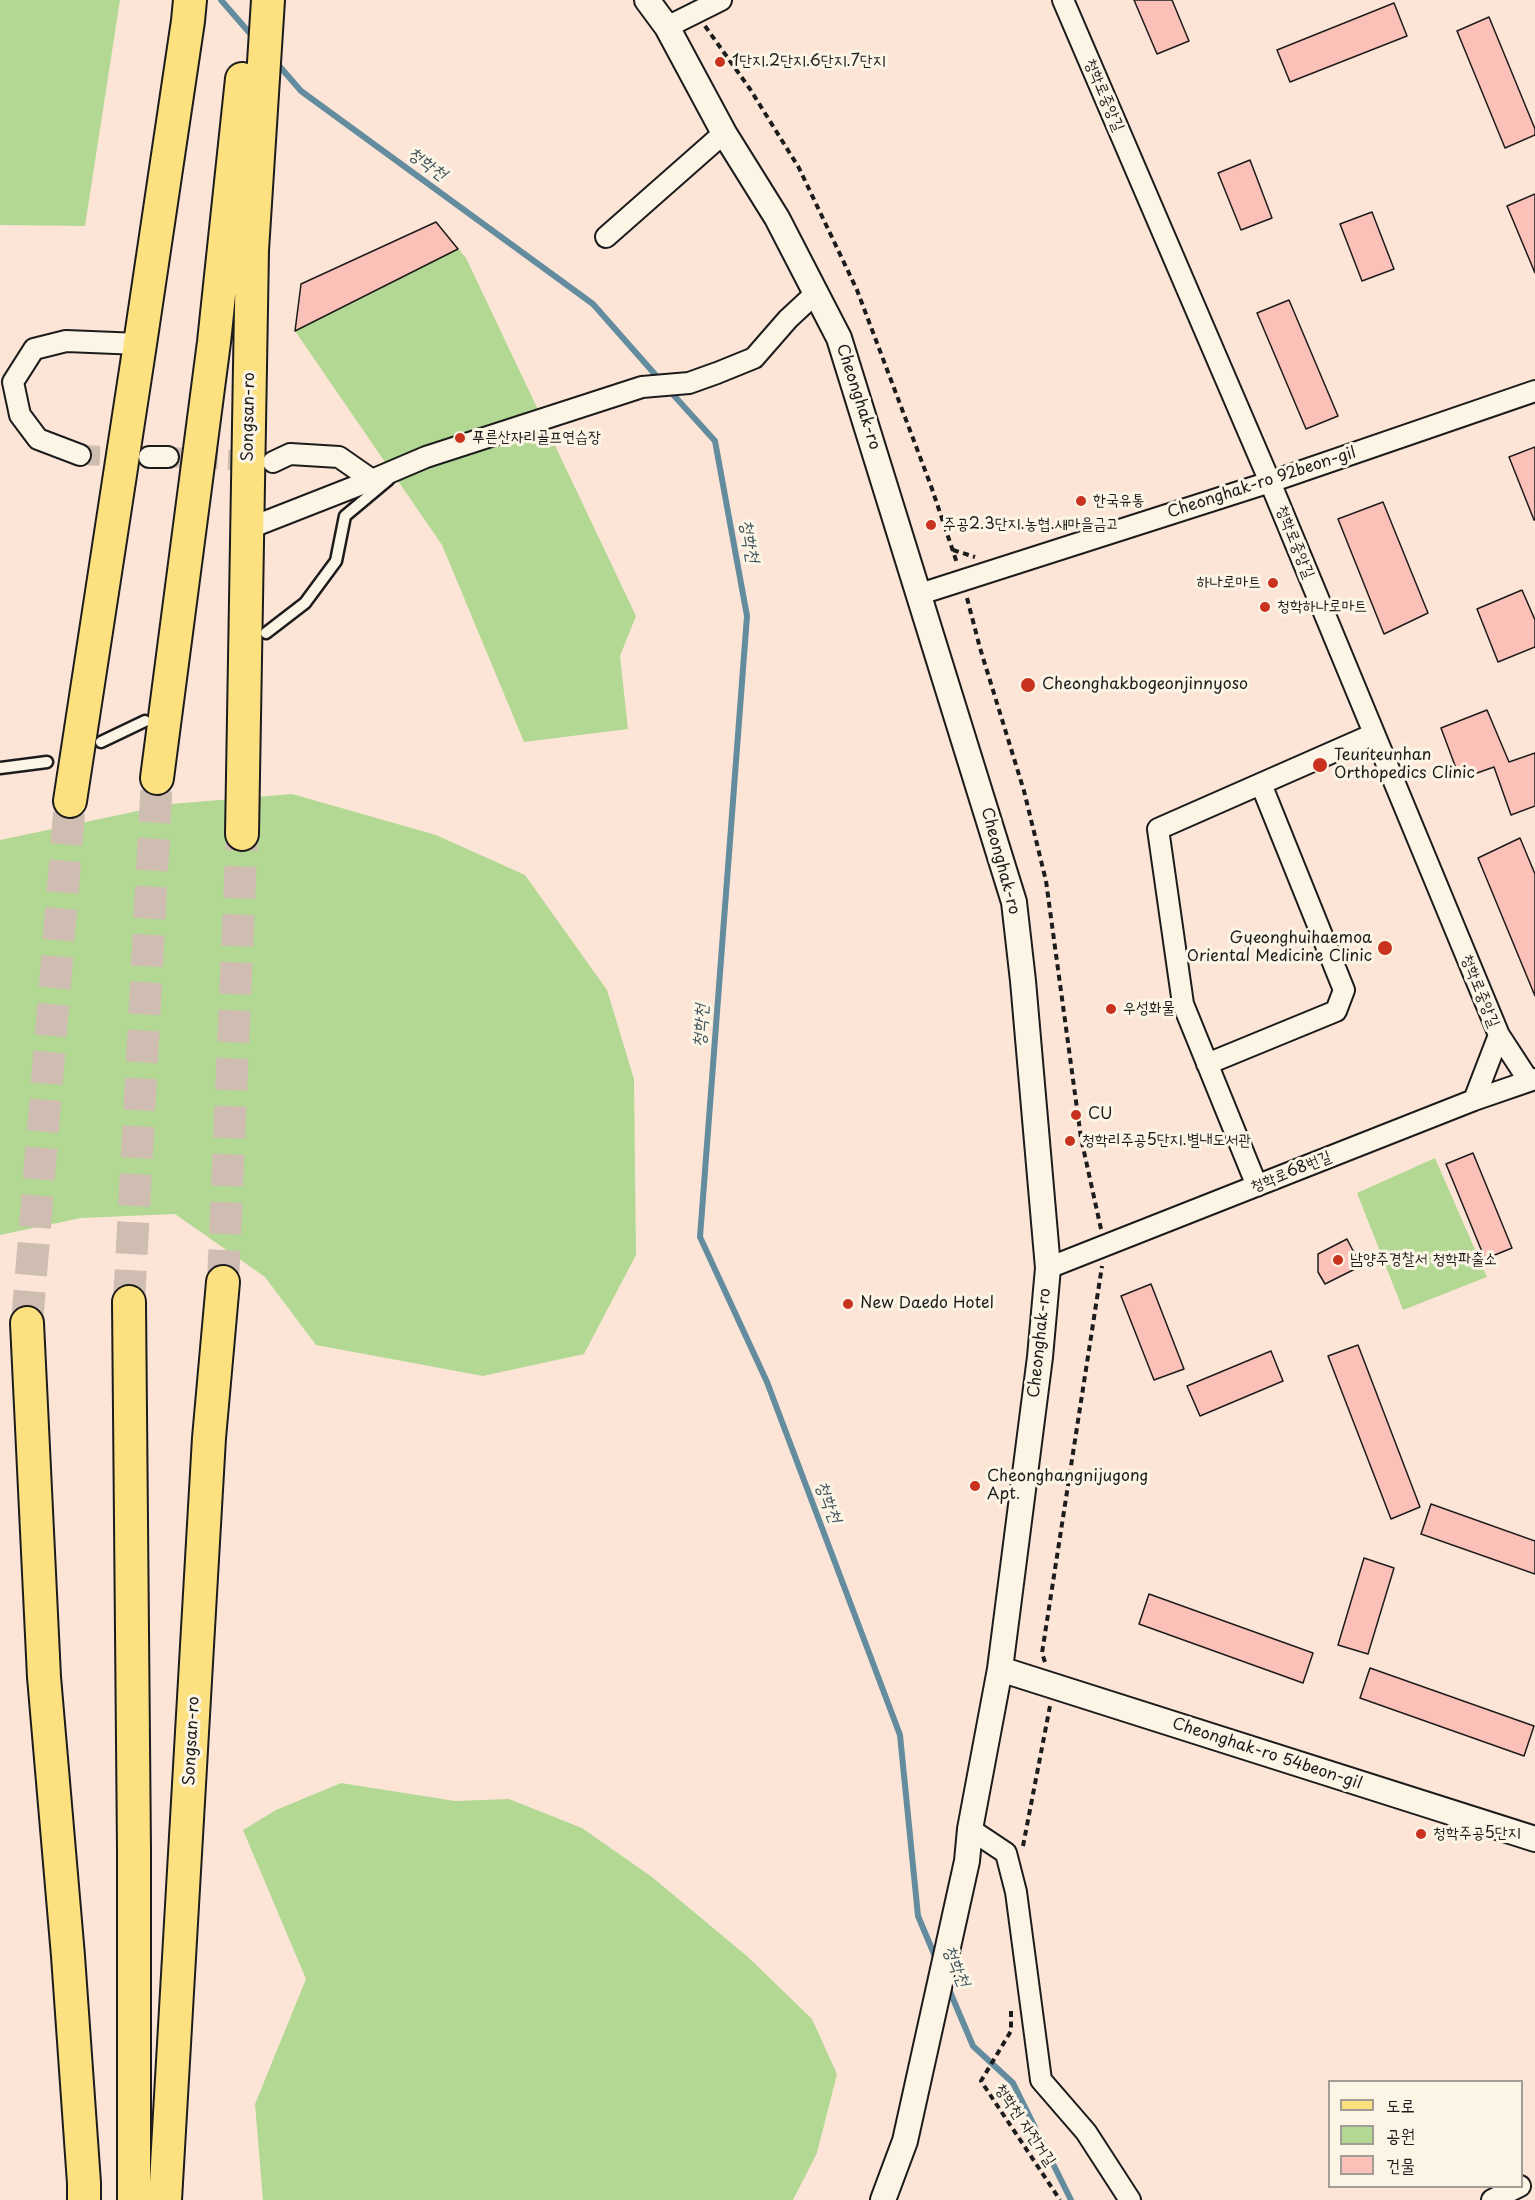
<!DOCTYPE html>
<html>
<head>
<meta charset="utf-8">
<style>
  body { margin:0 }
  #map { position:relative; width:1535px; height:2200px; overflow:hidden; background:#fce5d7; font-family:"Playpen Sans","Poor Story",sans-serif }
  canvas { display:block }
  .legend { position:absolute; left:1328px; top:2080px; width:195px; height:108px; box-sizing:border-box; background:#fcf5e5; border:2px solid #a29e95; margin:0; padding:8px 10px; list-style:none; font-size:18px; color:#1c1c1c }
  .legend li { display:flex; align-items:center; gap:12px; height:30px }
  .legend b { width:30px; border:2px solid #a29e95 }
</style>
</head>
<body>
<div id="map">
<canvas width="1535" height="2200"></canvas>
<ul class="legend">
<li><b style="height:8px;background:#fde080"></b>도로</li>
<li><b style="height:16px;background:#b3d894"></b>공원</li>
<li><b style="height:16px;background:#fbc0b7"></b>건물</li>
</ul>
</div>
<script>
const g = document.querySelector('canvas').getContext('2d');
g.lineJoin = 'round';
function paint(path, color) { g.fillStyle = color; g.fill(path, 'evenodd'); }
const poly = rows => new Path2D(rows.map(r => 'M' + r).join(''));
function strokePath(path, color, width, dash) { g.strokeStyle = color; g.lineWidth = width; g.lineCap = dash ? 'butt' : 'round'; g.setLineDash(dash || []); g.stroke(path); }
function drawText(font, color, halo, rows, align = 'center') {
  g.font = font + ' "Playpen Sans","Poor Story",sans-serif'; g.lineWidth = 6; g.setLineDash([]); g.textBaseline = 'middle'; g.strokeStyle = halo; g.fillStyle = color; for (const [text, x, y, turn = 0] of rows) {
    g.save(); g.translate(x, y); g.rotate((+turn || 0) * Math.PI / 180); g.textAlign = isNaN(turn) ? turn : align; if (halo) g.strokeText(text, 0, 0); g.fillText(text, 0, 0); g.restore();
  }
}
const green = poly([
  [0,0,120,0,85,226,0,225],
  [436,222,466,258,636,616,620,656,628,729,524,742,442,545,295,331,301,284],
  [292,794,436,835,525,875,607,990,634,1079,636,1255,584,1354,483,1376,316,1345,265,1277,175,1214,81,1218,0,1235,0,840,171,804],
  [1435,1158,1487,1277,1403,1310,1357,1193],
  [341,1783,455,1801,509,1799,582,1828,652,1877,748,1957,812,2019,837,2074,817,2153,793,2200,263,2200,255,2104,306,1979,243,1830,276,1810]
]);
const stream = poly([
  [221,0,254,38],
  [275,61,301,91,593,304,660,380],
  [669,390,715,441,747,616,700,1237,767,1382,900,1735,918,1916,937,1961],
  [948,1987,973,2046,1013,2083,1071,2200]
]);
const building = poly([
  [1134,0,1172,0,1189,41,1157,54,1134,0],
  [1394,3,1407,36,1290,82,1277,50,1394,3],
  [1489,17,1535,129,1535,135,1505,148,1457,31,1489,17],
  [1250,160,1272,218,1241,230,1218,173,1250,160],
  [1535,194,1535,273,1507,206,1535,194],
  [1372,212,1394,269,1362,281,1340,224,1372,212],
  [436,222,458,249,295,331,301,284,436,222],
  [1289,300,1338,416,1306,429,1257,313,1289,300],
  [1535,447,1535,520,1534,520,1509,457,1535,447],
  [1383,502,1428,613,1384,634,1338,519,1383,502],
  [1522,590,1535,620,1535,647,1498,662,1477,609,1522,590],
  [1487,710,1509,762,1535,753,1535,806,1511,815,1494,767,1460,779,1441,728,1487,710],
  [1520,838,1535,874,1535,996,1478,858,1520,838],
  [1473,1153,1512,1248,1485,1259,1446,1164,1473,1153],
  [1347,1239,1361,1266,1325,1284,1318,1272,1318,1254,1347,1239],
  [1151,1284,1184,1369,1154,1380,1121,1296,1151,1284],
  [1358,1345,1420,1507,1391,1519,1328,1356,1358,1345],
  [1271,1351,1283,1381,1200,1416,1187,1386,1271,1351],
  [1431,1504,1535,1541,1535,1574,1421,1534,1431,1504],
  [1364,1558,1394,1568,1368,1654,1338,1645,1364,1558],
  [1149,1594,1313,1653,1303,1683,1139,1624,1149,1594],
  [1370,1668,1534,1726,1524,1756,1360,1698,1370,1668]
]);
const minorTunnel = poly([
  [80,455,131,457],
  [168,457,258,461]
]);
const primaryTunnel = poly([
  [223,1282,242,834],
  [129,1302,157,778],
  [27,1323,70,801]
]);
const path = poly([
  [705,26,750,89,799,168,857,290,931,486,957,563],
  [953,550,975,557],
  [967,598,980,648,1024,791,1046,881,1081,1138,1101,1229],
  [1045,1662,1042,1653,1102,1266],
  [1023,1846,1050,1706],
  [1011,2011,1011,2031,981,2081,1060,2200]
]);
const service = poly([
  [266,633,305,603,336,561,345,516,388,480],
  [101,742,145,721],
  [0,768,47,762]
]);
const minor = poly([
  [1063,0,1270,482,1499,1035,1529,1081],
  [667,27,721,0],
  [606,237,724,133],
  [80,455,38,439,20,415,13,382,34,349,66,341,140,344],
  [149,457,168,457],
  [273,462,290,454,339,457,372,480],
  [247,529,372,480,426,457,642,387,689,383,717,373,754,358,788,319,816,293],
  [920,594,1270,482,1535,391],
  [1207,1064,1336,1011,1344,990,1261,784],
  [1474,1100,1499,1035],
  [1257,1186,1183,1004,1158,829,1374,734],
  [1048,1268,1474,1100,1535,1079],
  [970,1829,1006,1853,1016,1892,1041,2080,1086,2132,1130,2200],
  [1492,2200,1520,2186]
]);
const tertiary = poly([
  [647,0,667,27,724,133,777,218,839,338,1014,902,1023,981,1048,1268,1040,1357,1000,1669,970,1829,967,1861,905,2141,883,2200],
  [1000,1669,1535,1839]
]);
const primary = poly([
  [157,778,214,342,242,79],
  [70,801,140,344,188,21,190,0],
  [242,834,252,250,268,0],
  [129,1302,134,1850,134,2200],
  [27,1323,44,1677,68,1956,84,2183,84,2200],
  [165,2200,209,1438,223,1282]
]);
const markers = [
  [720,62,6,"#c8321e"],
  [460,438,6,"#c8321e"],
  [1081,501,6,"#c8321e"],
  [931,525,6,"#c8321e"],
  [1273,583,6,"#c8321e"],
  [1265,607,6,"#c8321e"],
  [1028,685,8,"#c8321e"],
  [1320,765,8,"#c8321e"],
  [1385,948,8,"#c8321e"],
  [1111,1009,6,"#c8321e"],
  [1076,1115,6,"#c8321e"],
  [1070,1141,6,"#c8321e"],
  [1338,1260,6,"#c8321e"],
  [848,1304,6,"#c8321e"],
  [975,1486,6,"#c8321e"],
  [1421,1834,6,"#c8321e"]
];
const poiNames = [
  ["1단지.2단지.6단지.7단지",732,62],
  ["푸른산자리골프연습장",472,438],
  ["한국유통",1093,501],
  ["주공2.3단지.농협.새마을금고",943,525],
  ["하나로마트",1261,583,"right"],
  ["청학하나로마트",1277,607],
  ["Cheonghakbogeonjinnyoso",1042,685],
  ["Teunteunhan",1334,756],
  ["Orthopedics Clinic",1334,774],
  ["Gyeonghuihaemoa",1372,939,"right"],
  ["Oriental Medicine Clinic",1372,957,"right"],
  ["우성화물",1123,1009],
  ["CU",1088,1115],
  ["청학리주공5단지.별내도서관",1082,1141],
  ["남양주경찰서 청학파출소",1350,1260],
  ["New Daedo Hotel",860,1304],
  ["Cheonghangnijugong",987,1477],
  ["Apt.",987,1495],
  ["청학주공5단지",1433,1834]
];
const streetNames = [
  ["청학로중앙길",1104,95,67],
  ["Cheonghak-ro",858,397,72],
  ["Songsan-ro",249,417,-89],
  ["Cheonghak-ro 92beon-gil",1262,483,-18],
  ["청학로중앙길",1295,542,68],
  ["Cheonghak-ro",1000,861,75],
  ["청학로중앙길",1480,991,68],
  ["청학로68번길",1291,1172,-22],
  ["Cheonghak-ro",1040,1343,-84],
  ["Songsan-ro",192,1741,-87],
  ["Cheonghak-ro 54beon-gil",1267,1754,18],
  ["청학천 자전거길",1025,2125,56]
];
const waterNames = [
  ["청학천",427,164,36],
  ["청학천",749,541,80],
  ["청학천",701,1026,-86],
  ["청학천",828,1502,69],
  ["청학천",956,1966,67]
];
paint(green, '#b3d894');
strokePath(stream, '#638c9e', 6);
paint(building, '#fbc0b7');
strokePath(building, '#1c1c1c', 1.5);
strokePath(minorTunnel, '#cfbdb2', 20, [20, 10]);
strokePath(primaryTunnel, '#cfbdb2', 32, [32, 16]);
strokePath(service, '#1c1c1c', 15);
strokePath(minor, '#1c1c1c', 24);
strokePath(tertiary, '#1c1c1c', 28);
strokePath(primary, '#1c1c1c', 36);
strokePath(path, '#1c1c1c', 4, [6, 4.5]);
strokePath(service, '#fcf5e5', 10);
strokePath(minor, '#fcf5e5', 20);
strokePath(tertiary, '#fcf5e5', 24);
strokePath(primary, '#fde080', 32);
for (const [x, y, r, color] of markers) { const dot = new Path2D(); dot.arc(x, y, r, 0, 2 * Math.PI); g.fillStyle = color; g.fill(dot); strokePath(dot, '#fcf5e5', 2); }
drawText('16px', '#1c1c1c', '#fcf5e5', poiNames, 'left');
drawText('16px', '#1c1c1c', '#fcf5e5', streetNames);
drawText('italic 18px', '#3f545d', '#fcf5e5', waterNames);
</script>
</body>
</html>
